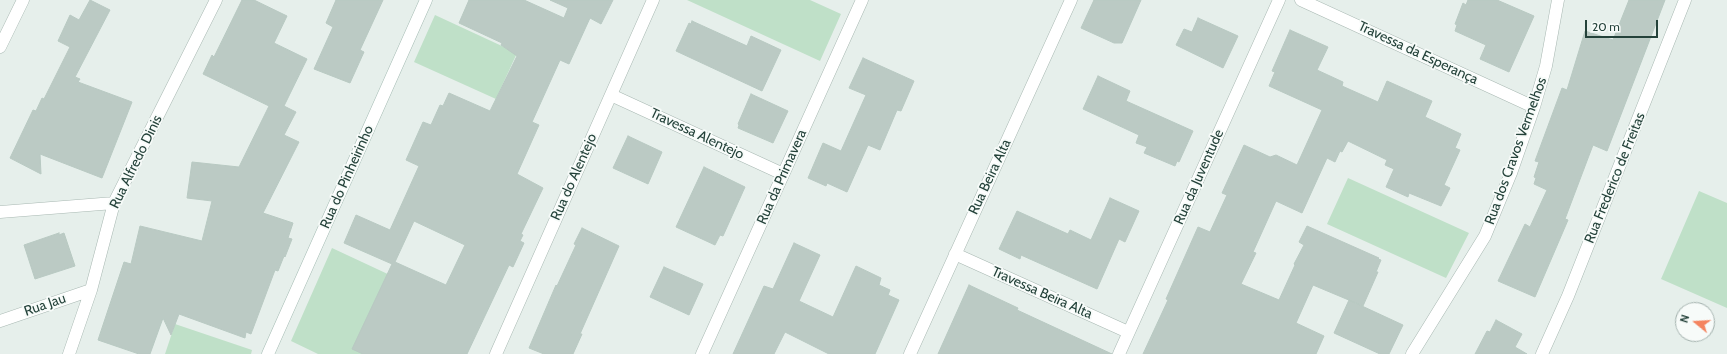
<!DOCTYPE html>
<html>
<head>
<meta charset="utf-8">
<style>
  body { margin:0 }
  #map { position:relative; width:1727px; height:354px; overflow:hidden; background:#e6efeb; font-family:Cabin,sans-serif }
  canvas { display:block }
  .north { position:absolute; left:1675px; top:302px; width:40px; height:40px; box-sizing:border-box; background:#f7fbf9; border:1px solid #a3b1ad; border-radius:50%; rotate:288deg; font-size:11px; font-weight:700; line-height:16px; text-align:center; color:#24423a }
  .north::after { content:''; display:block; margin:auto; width:14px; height:18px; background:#f4845f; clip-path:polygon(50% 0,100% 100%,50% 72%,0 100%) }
  .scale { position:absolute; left:1585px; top:20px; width:73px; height:18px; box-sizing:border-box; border:2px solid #24423a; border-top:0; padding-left:5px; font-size:12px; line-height:14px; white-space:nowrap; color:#24423a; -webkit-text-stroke:3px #f7fbf9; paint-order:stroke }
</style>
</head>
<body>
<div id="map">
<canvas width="1727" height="354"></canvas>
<div class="north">N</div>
<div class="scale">20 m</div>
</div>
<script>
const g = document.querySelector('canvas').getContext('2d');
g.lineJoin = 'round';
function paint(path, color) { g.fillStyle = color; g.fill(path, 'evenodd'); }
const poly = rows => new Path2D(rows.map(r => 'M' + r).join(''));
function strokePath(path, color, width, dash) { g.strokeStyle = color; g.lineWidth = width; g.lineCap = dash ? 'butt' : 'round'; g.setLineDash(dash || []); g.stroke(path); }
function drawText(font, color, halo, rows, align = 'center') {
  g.font = font + ' Cabin,sans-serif'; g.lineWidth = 3.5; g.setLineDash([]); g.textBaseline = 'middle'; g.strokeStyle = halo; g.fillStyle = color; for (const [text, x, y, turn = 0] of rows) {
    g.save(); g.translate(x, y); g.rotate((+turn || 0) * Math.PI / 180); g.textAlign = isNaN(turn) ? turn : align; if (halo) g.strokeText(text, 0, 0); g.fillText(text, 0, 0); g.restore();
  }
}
const green = poly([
  [687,0,810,0,841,14,820,61],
  [435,15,517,53,496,99,414,62],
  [1348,178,1469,233,1446,278,1327,224],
  [1699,191,1727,203,1727,308,1661,279],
  [332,248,392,276,380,354,318,354,291,341],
  [175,324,252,350,251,354,165,354]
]);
const building = poly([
  [90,0,110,10,75,77,80,79,78,82,132,102,102,178,40,154,41,174,10,158,33,110,36,111,42,98,44,99,70,47,58,41,70,15,79,20,90,0],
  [242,0,254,0,287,16,274,43,307,59,284,106,296,112,284,135,299,142,263,213,293,223,288,238,292,239,285,257,284,256,278,271,275,270,251,334,246,332,245,338,179,314,171,335,163,318,150,354,139,354,98,340,124,262,131,264,140,226,202,241,212,201,187,198,192,162,239,167,269,106,203,74,212,55,214,57,242,0],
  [336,0,383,0,360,50,364,52,350,83,314,69,333,27,326,23,336,0],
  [469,0,524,0,564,18,568,8,550,0,613,0,601,24,590,18,569,64,560,60,532,122,539,125,517,174,543,188,521,234,523,235,520,241,524,243,513,267,509,265,467,354,363,354,352,349,392,264,344,243,356,215,390,230,419,166,406,160,423,122,431,125,440,105,443,106,449,93,490,111,517,56,501,45,502,43,459,23,469,0],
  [414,221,465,245,446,285,395,262,414,221],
  [1094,0,1141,0,1122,43,1114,43,1081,28,1094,0],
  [1468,0,1497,0,1534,16,1509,72,1480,59,1486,45,1455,31,1457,25,1455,24,1463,3,1466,5,1468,0],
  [1629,0,1665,0,1607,151,1593,145,1565,219,1568,220,1535,297,1498,281,1525,224,1530,227,1547,190,1534,184,1536,178,1534,177,1539,162,1535,161,1562,88,1567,90,1585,31,1613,40,1629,0],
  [1198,18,1238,36,1223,68,1176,45,1184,29,1192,32,1198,18],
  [692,21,747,46,751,36,781,50,762,91,676,51,689,23,691,24,692,21],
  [1290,30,1328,47,1317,70,1343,82,1342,86,1378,102,1387,81,1432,101,1425,117,1461,134,1455,148,1460,150,1444,185,1450,188,1441,206,1409,193,1408,197,1386,187,1394,169,1385,165,1387,160,1348,141,1342,152,1340,151,1335,162,1327,158,1302,213,1276,201,1253,252,1256,253,1241,284,1279,300,1295,265,1294,264,1304,245,1299,242,1307,226,1379,258,1378,259,1381,260,1376,272,1378,272,1363,306,1313,285,1296,323,1324,336,1316,354,1143,354,1168,300,1166,299,1198,227,1210,232,1227,195,1222,193,1244,145,1270,157,1276,155,1297,165,1322,110,1269,86,1275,72,1272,71,1290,30],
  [863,58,914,81,901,111,897,110,880,150,868,145,847,192,827,183,826,186,808,178,823,143,841,151,866,95,849,88,863,58],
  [1098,76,1130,91,1126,101,1193,131,1179,162,1177,161,1175,166,1144,153,1147,147,1136,143,1139,135,1083,109,1098,76],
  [751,94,788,111,773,143,738,128,739,125,738,124,751,94],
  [628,136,662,152,648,184,613,168,628,136],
  [704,167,745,187,723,236,720,235,715,245,676,227,704,167],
  [1110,198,1139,211,1125,242,1119,239,1097,289,1021,255,1020,259,999,249,1017,211,1068,234,1070,230,1091,240,1110,198],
  [582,228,619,246,580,334,582,334,573,354,544,354,529,348,556,285,557,286,576,245,574,244,582,228],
  [59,233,59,235,64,233,75,266,35,279,24,245,59,233],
  [794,243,820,255,799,301,833,317,856,266,881,278,879,285,890,290,888,295,899,300,875,354,829,354,785,332,774,354,733,354,764,286,773,289,794,243],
  [664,267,703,284,689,315,650,297,664,267],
  [969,285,1018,308,1017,310,1112,354,938,354,969,285],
  [1349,300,1403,325,1389,354,1380,354,1334,333,1349,300],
  [1496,320,1522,334,1515,347,1527,354,1475,354,1487,331,1490,332,1496,320]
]);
const street = poly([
  [1301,0,1534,107],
  [0,47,23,0],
  [611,95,783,174],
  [0,212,114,203],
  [955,254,1128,332],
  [0,321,91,290],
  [69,354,91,290,114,203,216,0],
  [496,354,653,0],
  [702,354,862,0],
  [910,354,1071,0],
  [1119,354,1279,0],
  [1412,354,1485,236,1511,173,1534,107,1546,66,1558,0],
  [1542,354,1568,296,1685,0]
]);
const secondary = poly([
  [268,354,426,0]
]);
const streetNames = [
  ["Travessa da Esperança",1418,53,25],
  ["Travessa Alentejo",697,134,25],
  ["Rua dos Cravos Vermelhos",1516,151,-70],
  ["Rua Alfredo Dinis",136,162,-64],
  ["Rua do Pinheirinho",347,177,-66],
  ["Rua do Alentejo",574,177,-66],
  ["Rua da Primavera",782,177,-66],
  ["Rua Beira Alta",990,177,-65],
  ["Rua da Juventude",1199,177,-66],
  ["Rua Frederico de Freitas",1615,178,-68],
  ["Travessa Beira Alta",1042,293,24],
  ["Rua Jau",45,305,-19]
];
paint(green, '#bfe0c8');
paint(building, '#bbcac4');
strokePath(building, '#b8c9c2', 1);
strokePath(street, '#a8b8b2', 13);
strokePath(secondary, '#a4bbb3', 13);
strokePath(street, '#fff', 12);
strokePath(secondary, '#fff', 12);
drawText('14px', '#24423a', '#f7fbf9', streetNames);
</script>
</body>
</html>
